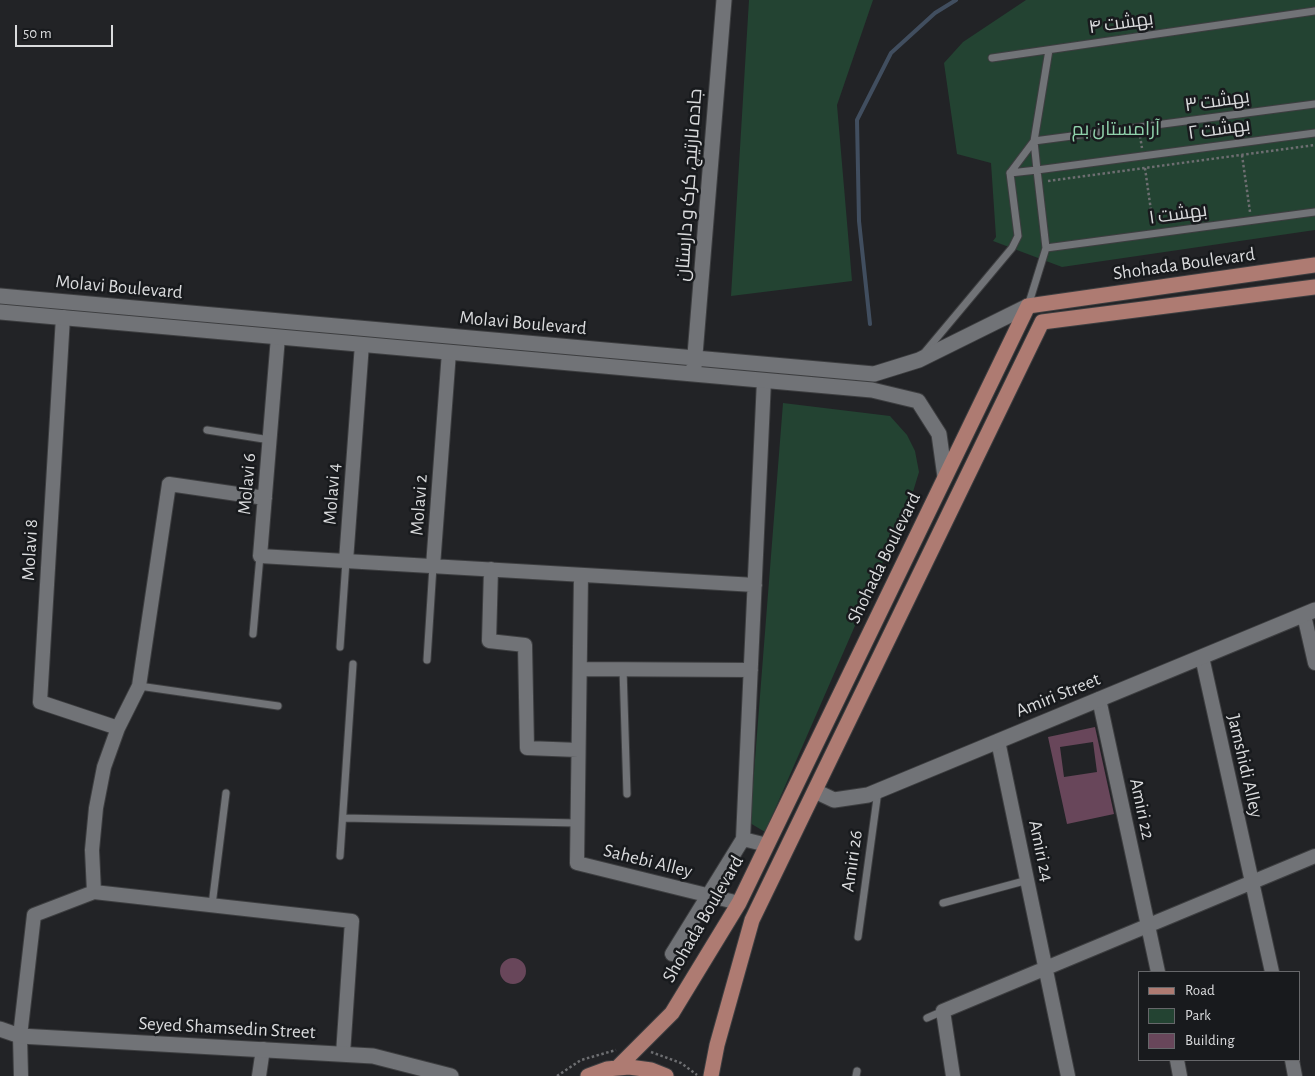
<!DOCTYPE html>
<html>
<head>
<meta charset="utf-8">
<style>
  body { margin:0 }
  #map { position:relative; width:1315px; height:1076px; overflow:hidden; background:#222326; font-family:"Alegreya Sans",sans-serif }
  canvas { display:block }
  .legend { position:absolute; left:1138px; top:971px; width:162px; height:90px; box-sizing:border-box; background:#181a1d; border:1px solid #66676a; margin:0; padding:6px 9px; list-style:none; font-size:15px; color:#dadbdd }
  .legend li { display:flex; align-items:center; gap:10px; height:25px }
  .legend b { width:25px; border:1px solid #66676a }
  .scale { position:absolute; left:15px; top:25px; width:98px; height:22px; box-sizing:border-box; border:2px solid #dadbdd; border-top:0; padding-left:6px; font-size:15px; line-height:18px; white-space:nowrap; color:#dadbdd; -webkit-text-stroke:4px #181a1d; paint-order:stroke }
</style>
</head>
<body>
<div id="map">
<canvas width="1315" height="1076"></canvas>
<ul class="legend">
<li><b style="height:6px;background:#ae7b72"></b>Road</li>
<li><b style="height:14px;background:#234332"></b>Park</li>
<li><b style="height:14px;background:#68465a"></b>Building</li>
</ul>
<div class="scale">50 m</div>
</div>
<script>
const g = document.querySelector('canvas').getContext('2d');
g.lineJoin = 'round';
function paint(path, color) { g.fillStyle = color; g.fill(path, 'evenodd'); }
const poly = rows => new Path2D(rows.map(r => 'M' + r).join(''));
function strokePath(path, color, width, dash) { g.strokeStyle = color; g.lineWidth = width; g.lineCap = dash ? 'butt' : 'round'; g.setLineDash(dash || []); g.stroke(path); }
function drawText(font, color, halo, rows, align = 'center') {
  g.font = font + ' "Alegreya Sans",Cairo,sans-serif'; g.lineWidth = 5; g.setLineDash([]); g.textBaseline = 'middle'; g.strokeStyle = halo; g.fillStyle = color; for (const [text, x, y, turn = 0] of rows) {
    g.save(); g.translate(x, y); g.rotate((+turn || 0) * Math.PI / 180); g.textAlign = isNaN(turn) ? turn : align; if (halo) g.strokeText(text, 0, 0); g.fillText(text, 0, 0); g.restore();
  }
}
const green = poly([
  [749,0,873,0,837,105,852,281,731,296],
  [1026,0,1315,0,1315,230,1062,267,993,241,996,237,991,163,957,154,944,63,963,42],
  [783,403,890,416,907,435,915,451,919,472,912,495,765,832,750,823]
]);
const stream = poly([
  [870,324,859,221,857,120,891,53,935,13,956,0]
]);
const building = poly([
  [1095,727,1114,814,1067,824,1048,737],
  [1093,742,1097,772,1064,777,1060,747],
  '500 971a13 13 0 1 1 26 0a13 13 0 1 1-26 0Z'
]);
const path = poly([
  [1237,123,1239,135],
  [1140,136,1142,148],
  [1242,155,1250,212],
  [1145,168,1153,225],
  [1048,181,1315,145],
  [651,1052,681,1063,697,1075],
  [557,1076,581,1060,616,1050]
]);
const lane = poly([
  [1049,50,1034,141,1315,104],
  [992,58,1315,11],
  [1046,248,1315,212],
  [1028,306,1046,248,1037,170,1034,141,1010,173,1037,170,1315,133],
  [925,352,1012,248,1018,236,1010,173],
  [207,430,270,440],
  [253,634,260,556],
  [340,647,346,561],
  [427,660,433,566],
  [623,669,627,794],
  [139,686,278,706],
  [343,818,577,823],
  [340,856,353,664],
  [943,903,1028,880],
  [212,905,226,793],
  [858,937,878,791],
  [927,1018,943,1011],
  [856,1076,857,1071]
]);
const street = poly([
  [63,317,40,702,118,728],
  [278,337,260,556,755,585],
  [346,561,362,344],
  [433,566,449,352],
  [491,569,489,641,525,645,527,748,578,750],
  [581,575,577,863,739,903],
  [1304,615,1315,663],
  [1202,657,1272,972],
  [580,669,751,670],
  [1099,699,1158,972],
  [998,741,1068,1076],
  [743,839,767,845],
  [94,892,92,850,96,808,104,767,118,728,139,686,169,484,265,498],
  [672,954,743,839,764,380],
  [1177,1060,1180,1076],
  [1292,1060,1295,1076],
  [21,1076,20,1036,34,915,94,892,352,921,343,1054],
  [259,1076,263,1049],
  [953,1076,943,1011,1315,856]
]);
const secondary = poly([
  [0,296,874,374,919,360,1028,306],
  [0,312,872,390,918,401,939,434,945,477],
  [694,367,724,0],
  [815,791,834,800,868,795,1315,610],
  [0,1029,20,1036,373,1056,451,1076]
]);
const primary = poly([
  [617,1068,672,1013,739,903,1028,306,1315,265],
  [588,1076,607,1069,629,1067,651,1070,666,1076],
  [711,1076,717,1045,752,920,1042,322,1315,287]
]);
const streetNames = [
  ["بهشت ۴",1121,23,-8],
  ["بهشت ۳",1217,101,-8],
  ["بهشت ۲",1219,129,-8],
  ["جاده نارتیچ، کرک و دارستان",689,185,-86],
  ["بهشت ۱",1178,214,-8],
  ["Shohada Boulevard",1184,264,-8],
  ["Molavi Boulevard",119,287,5],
  ["Molavi Boulevard",523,323,5],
  ["Molavi 6",247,484,-85],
  ["Molavi 4",332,494,-86],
  ["Molavi 2",419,505,-86],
  ["Molavi 8",30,550,-87],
  ["Shohada Boulevard",884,558,-64],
  ["Amiri Street",1058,695,-22],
  ["Jamshidi Alley",1245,766,77],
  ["Amiri 22",1142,809,78],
  ["Amiri 24",1041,851,78],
  ["Sahebi Alley",648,861,14],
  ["Amiri 26",852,861,-82],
  ["Shohada Boulevard",703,919,-60],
  ["Seyed Shamsedin Street",227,1028,3]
];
const parkNames = [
  ["آرامستان بم",1116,129]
];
paint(green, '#234332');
strokePath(stream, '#414e5f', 4);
paint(building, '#68465a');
strokePath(lane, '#3d3e40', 9);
strokePath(street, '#3d3e40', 16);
strokePath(secondary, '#3d3e40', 17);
strokePath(primary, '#3d3e40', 17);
strokePath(path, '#6d6e71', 2.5, [2.5, 2.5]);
strokePath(lane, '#717377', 7);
strokePath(street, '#717377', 14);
strokePath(secondary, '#717377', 15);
strokePath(primary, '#ae7b72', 15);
drawText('19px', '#dadbdd', '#181a1d', streetNames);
drawText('19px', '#8fd1ab', '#181a1d', parkNames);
</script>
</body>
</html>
